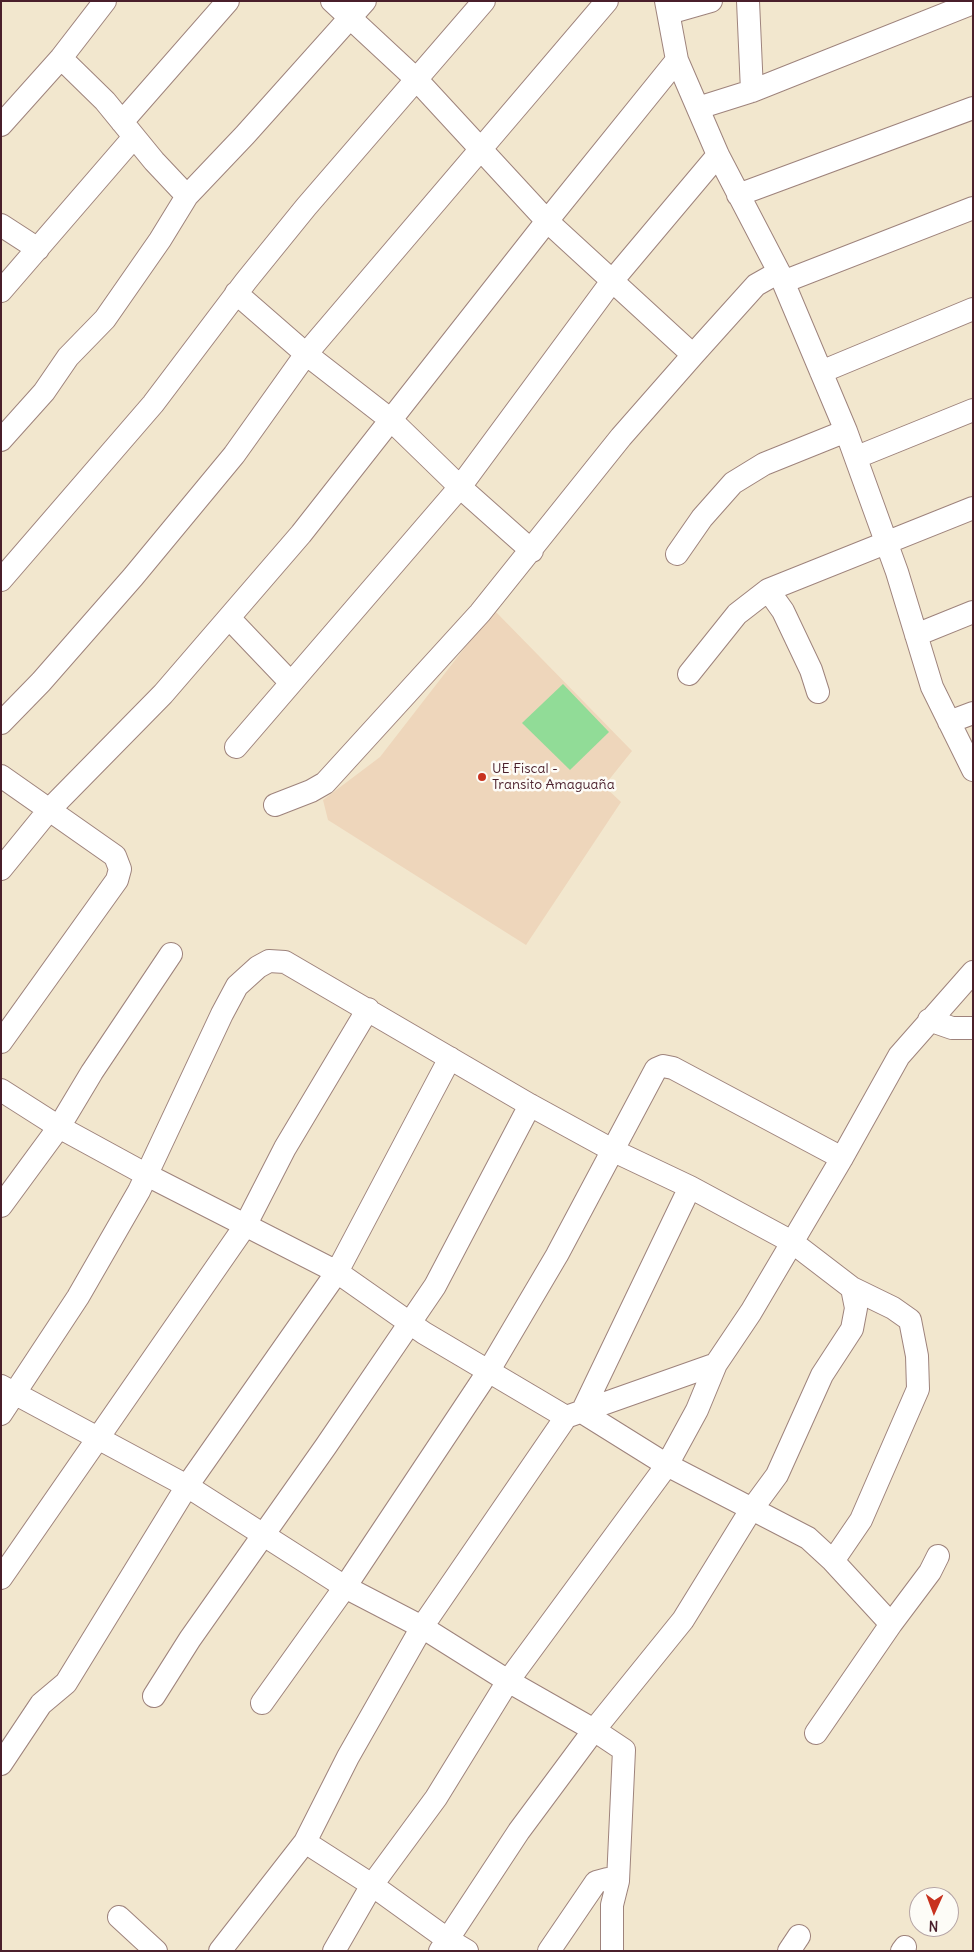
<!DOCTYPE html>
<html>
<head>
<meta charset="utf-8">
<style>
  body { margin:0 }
  #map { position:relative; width:974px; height:1952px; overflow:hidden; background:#f2e7ce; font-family:Delius,sans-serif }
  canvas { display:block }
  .frame { position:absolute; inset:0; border:2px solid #4a1f2b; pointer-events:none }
  .north { position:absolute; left:909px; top:1887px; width:50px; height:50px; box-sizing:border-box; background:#fdfcf7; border:1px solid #b5a4a5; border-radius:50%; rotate:182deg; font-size:14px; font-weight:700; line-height:20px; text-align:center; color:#4a1f2b }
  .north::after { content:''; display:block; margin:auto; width:18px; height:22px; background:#c8321e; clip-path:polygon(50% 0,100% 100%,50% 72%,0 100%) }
</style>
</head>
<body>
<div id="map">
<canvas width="974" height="1952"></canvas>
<div class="frame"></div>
<div class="north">N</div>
</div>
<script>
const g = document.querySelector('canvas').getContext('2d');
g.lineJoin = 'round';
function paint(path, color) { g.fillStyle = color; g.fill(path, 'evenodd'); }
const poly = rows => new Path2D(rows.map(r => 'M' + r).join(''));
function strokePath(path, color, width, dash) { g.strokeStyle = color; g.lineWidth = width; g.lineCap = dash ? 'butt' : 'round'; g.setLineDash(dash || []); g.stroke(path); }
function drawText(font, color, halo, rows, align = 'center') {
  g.font = font + ' Delius,sans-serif'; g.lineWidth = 5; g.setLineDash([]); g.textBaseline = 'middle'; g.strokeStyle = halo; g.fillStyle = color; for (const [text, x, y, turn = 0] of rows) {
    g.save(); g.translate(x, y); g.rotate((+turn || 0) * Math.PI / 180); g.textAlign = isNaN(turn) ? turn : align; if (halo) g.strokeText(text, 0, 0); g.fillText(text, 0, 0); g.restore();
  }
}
const built = poly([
  [494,610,632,751,604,786,621,802,526,945,328,820,323,800,380,757]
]);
const green = poly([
  [563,684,609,732,570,770,522,723]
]);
const minor = poly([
  [332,1,416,79,547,221,693,355],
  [666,1,677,60,718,155,779,272,846,431,897,572,932,687,973,770],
  [748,1,752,91],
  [669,13,711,1],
  [61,58,105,101,154,161,187,196],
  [698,108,752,91,973,3],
  [122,122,228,1],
  [1,125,61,58,105,1],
  [738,195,973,108],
  [1,225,38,249],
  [783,282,973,208],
  [1,291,134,137],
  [236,293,306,354,391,420,460,487,532,551],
  [821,372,973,309],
  [1,440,44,392,68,357,105,319,160,240,187,196,245,135,365,1],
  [857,457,973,410],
  [677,554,702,518,733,483,764,464,846,431],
  [1,580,153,404,246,281,306,207,484,1],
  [768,590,783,611,811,670,818,692],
  [230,619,291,683],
  [916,635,973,612],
  [689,674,737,614,768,590,973,508],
  [949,722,973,713],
  [1,723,41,682,133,577,234,455,306,354,607,1],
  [236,747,460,487,612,281,718,155],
  [1,776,115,856,120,869,117,880,1,1042],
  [275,805,311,791,325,783,480,613,621,437,693,355,756,285,779,272],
  [1,869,49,810,163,694,301,534,547,221,677,60],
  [929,1020,952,1028,973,1028],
  [1,1090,59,1127,147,1175,337,1272,424,1333,566,1417],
  [690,1187,582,1412,667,1465,808,1538,833,1561],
  [1,1206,59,1127,92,1072,171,954],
  [1,1386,187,1486,345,1587,422,1627,508,1681,594,1730,624,1750,618,1881,612,1905,612,1951],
  [1,1414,78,1297,139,1191,222,1014,237,986,258,967,269,961,285,962,530,1105,614,1151,690,1187,792,1242,852,1288,893,1308,910,1320,917,1356,918,1389,861,1520,833,1561,891,1624],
  [1,1578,245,1226,285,1148,368,1009],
  [154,1696,190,1639,326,1446,435,1286,530,1105],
  [262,1703,345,1587,488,1372,557,1255,656,1069,663,1066,673,1068,842,1158],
  [816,1733,891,1624,930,1572,938,1556],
  [1,1764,41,1704,66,1683,187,1486,337,1272,450,1058],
  [305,1842,372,1885,447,1939,467,1951],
  [119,1917,156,1951],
  [220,1951,305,1842,348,1757,422,1627,566,1417,716,1364],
  [334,1951,372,1885,436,1798,508,1681,667,1465,697,1410,716,1364,751,1312,842,1158,899,1056,973,972],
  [440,1951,519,1831,594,1730,683,1620,749,1513,777,1475,822,1375,852,1329,856,1308,852,1288],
  [549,1951,596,1882,607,1879,618,1881],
  [789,1951,799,1936],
  [902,1951,905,1947]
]);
const markers = [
  [482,777,5,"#c8321e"]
];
const poiNames = [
  ["UE Fiscal -",492,769],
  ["Transito Amaguaña",492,785]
];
paint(built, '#eed6bb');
paint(green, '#91dc97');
strokePath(minor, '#9e837c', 24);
strokePath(minor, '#fff', 22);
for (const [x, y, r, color] of markers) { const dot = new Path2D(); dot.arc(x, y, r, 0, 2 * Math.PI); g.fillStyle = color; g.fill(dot); strokePath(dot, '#fdfcf7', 2); }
drawText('14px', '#4a1f2b', '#fdfcf7', poiNames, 'left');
</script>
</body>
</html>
